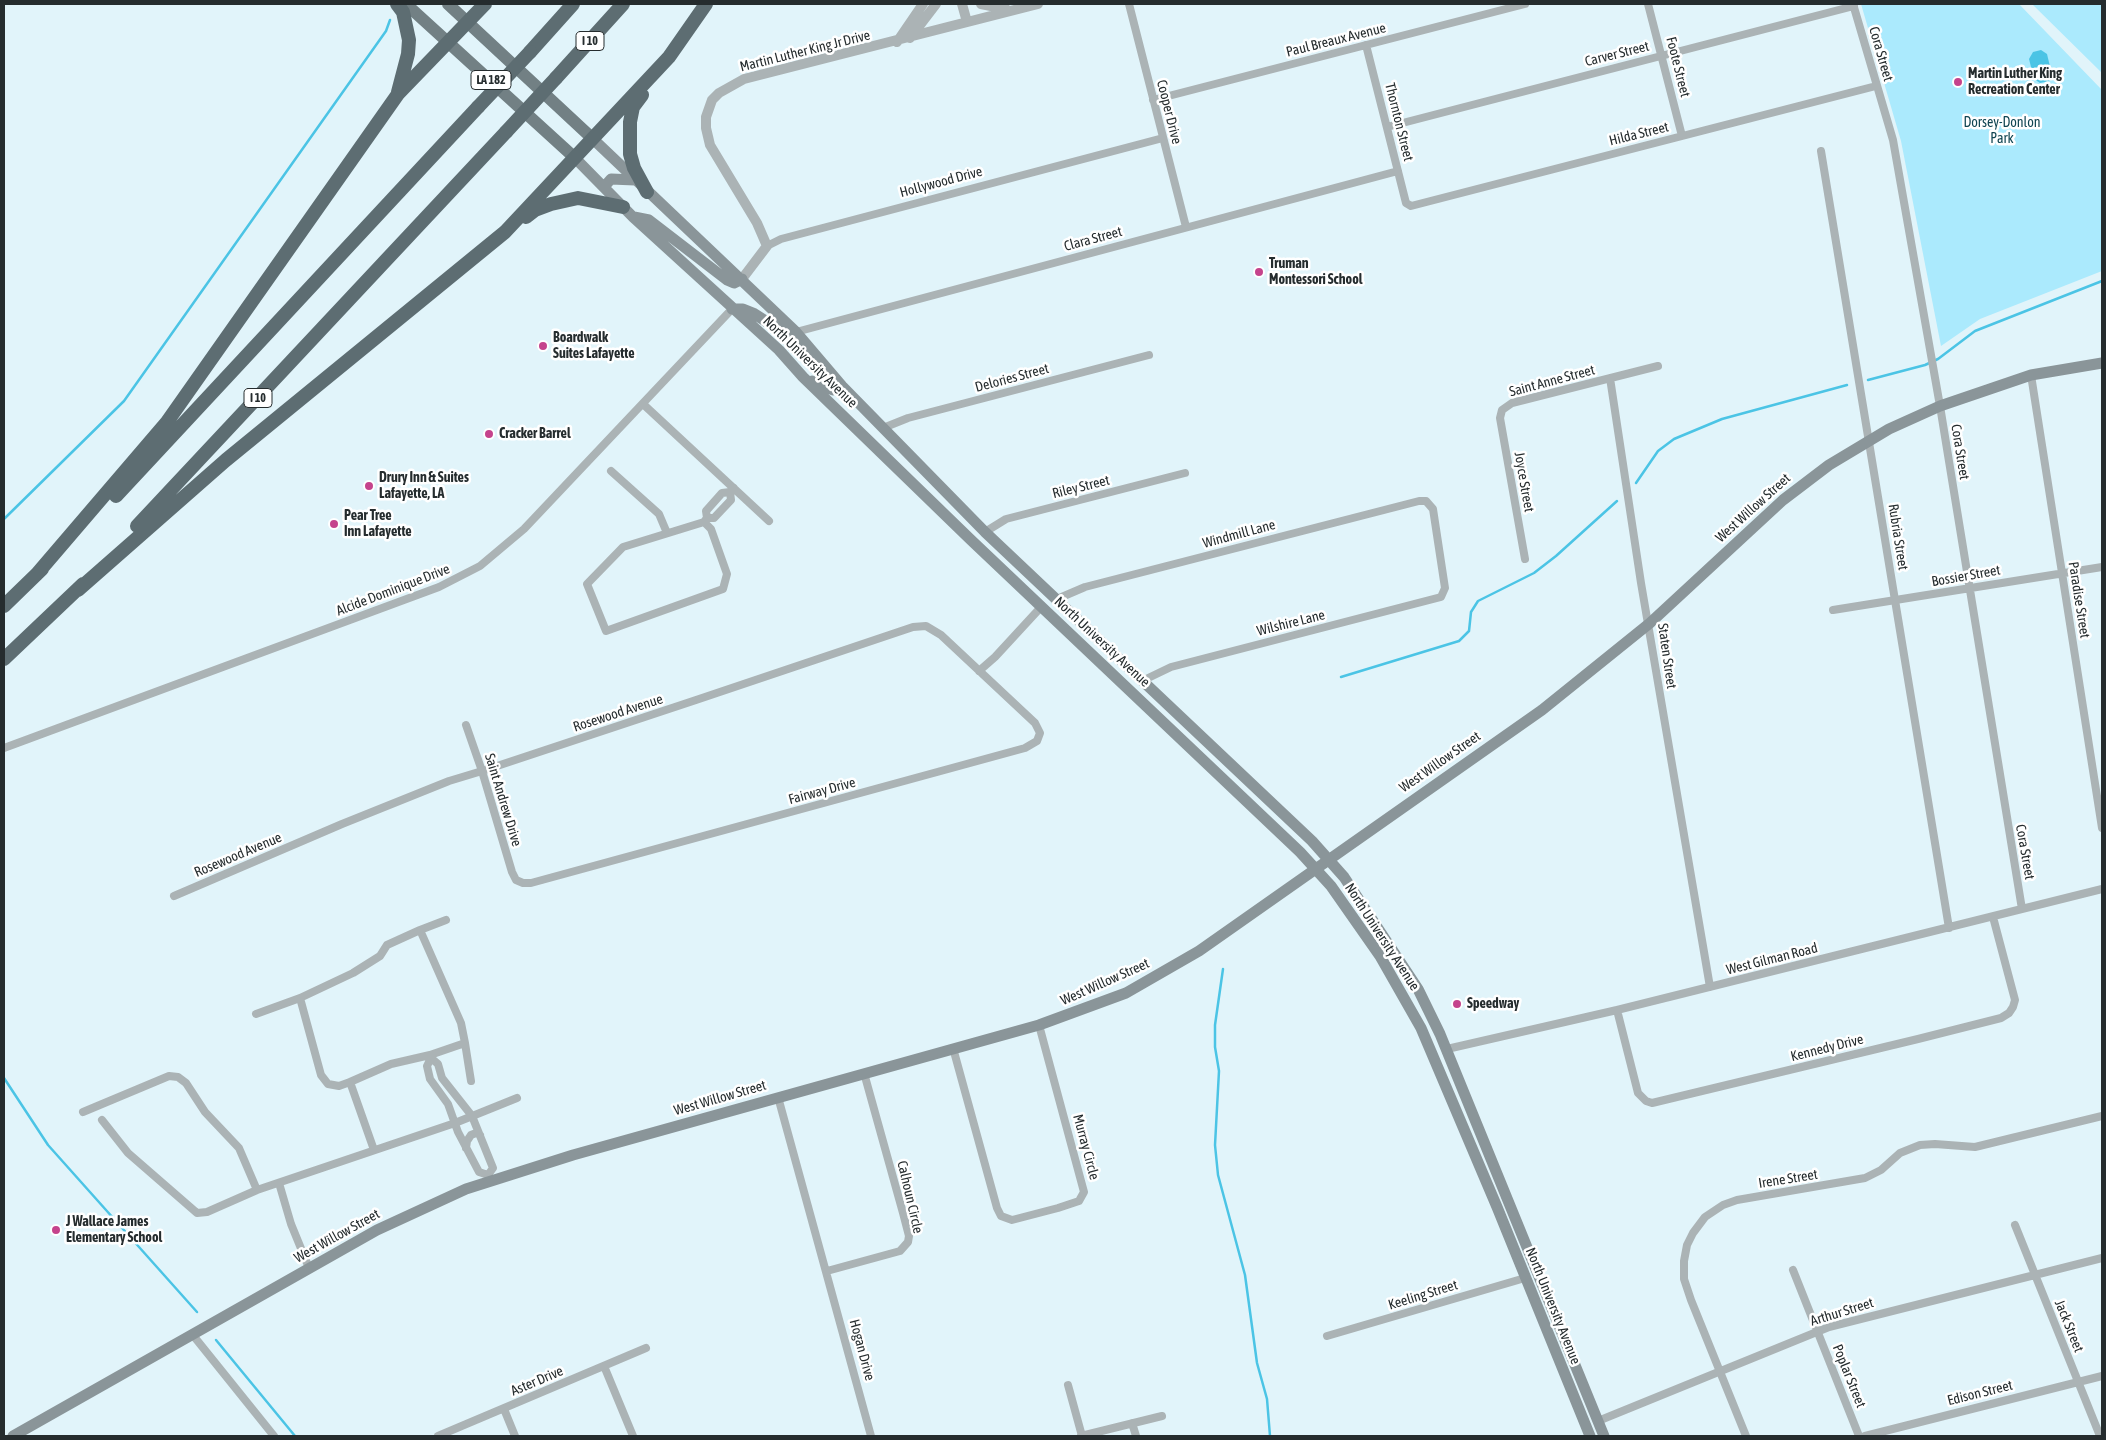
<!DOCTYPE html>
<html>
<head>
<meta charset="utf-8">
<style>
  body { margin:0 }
  #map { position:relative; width:2106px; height:1440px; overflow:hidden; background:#e1f4fa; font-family:"Asap Condensed",sans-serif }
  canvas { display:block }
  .frame { position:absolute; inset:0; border:5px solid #252c2e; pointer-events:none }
</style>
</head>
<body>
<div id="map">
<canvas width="2106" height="1440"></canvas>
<div class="frame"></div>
</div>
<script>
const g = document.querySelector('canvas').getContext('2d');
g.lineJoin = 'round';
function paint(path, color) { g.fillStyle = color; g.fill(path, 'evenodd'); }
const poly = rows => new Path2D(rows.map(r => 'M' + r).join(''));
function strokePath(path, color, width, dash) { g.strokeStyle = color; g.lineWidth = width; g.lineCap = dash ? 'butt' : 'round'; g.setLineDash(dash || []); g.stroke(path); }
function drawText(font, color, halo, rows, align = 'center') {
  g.font = font + ' "Asap Condensed",sans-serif'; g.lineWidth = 5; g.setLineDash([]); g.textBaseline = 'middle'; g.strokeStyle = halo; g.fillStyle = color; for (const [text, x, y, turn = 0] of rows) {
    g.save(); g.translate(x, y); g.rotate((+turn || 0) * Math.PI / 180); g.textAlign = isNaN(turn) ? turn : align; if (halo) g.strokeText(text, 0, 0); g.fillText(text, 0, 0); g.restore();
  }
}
const green = poly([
  [1861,4,2019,4,2102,90,2102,271,1980,319,1941,346,1901,141],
  [2032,4,2102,4,2102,74,2101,72]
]);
const water = poly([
  [2041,50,2047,54,2052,75,2049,81,2040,83,2034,79,2029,59,2033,52]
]);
const stream = poly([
  [1868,380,1925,365,1938,359,1975,331,2102,281],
  [1636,483,1658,451,1674,439,1722,419,1847,385],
  [4,519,124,401,386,31,390,20],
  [1341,677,1459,641,1469,631,1471,612,1478,601,1534,573,1556,556,1617,501],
  [1223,969,1215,1025,1215,1047,1219,1071,1215,1145,1218,1175,1245,1275,1257,1363,1267,1399,1270,1436],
  [4,1078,48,1145,197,1312],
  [216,1340,295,1436]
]);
const minor = poly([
  [1129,4,1186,227],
  [1648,4,1682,136],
  [1853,4,1893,140,1940,406,2022,909],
  [1366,45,1406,203,1411,206,1876,86],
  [1153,100,1525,4],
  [1387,127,1854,6],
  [1821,151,1949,928],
  [767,246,781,239,1163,138],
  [796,332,1398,171],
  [2031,375,2102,828],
  [1610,378,1641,583,1710,987],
  [643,404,769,521],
  [883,428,908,418,1149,355],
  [611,471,659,514,667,533],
  [730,492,731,500,714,518,707,518,706,511,722,493,730,492,734,488],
  [704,522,711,529,727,574,723,589,606,631,587,584,623,547,704,522,707,518],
  [985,532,1006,519,1185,473],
  [1525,559,1500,418,1502,410,1512,403,1658,366],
  [1057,599,1085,587,1419,501,1426,501,1433,509,1445,588,1441,597,1171,667,1144,680],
  [1833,610,2102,567],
  [979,671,995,657,1042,606],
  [4,748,439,587,480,566,524,529,732,309],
  [174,896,342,824,449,781,482,771,696,700,913,627,926,626,941,635,1035,723,1040,733,1037,741,1025,748,531,883,523,883,516,880,512,872,482,771,466,725],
  [300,998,321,1075,328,1084,339,1086,350,1082],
  [1617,1010,1638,1093,1646,1101,1652,1103,1918,1039,2001,1018,2009,1013,2013,1007,2015,1000,1993,917],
  [256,1014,300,998,353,973,380,956,387,945,420,930],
  [465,1043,471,1081],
  [953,1048,997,1208,1001,1216,1012,1220,1058,1208,1079,1201,1084,1192,1039,1025],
  [1447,1049,1617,1010,2102,889],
  [431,1058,438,1064,442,1078,472,1116,493,1168,488,1175,479,1172,458,1132,448,1104,430,1079,427,1066,431,1058],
  [778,1097,871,1436],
  [83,1112,169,1076,178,1077,186,1083,205,1112,239,1148,257,1190],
  [102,1120,128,1153,197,1213,207,1212,257,1190,455,1123,517,1098],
  [466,1148,467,1141,471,1135,476,1133,480,1135],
  [374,1150,350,1082,391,1064,430,1055,465,1043,461,1023,420,930,446,920],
  [279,1183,291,1224,309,1268],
  [2015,1225,2100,1436],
  [1793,1270,1859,1436],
  [827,1271,900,1251,908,1242,909,1236,903,1213,864,1073],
  [192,1334,274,1436],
  [1327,1336,1525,1278],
  [604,1366,633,1436],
  [1068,1385,1082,1436],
  [504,1409,515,1436],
  [1598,1421,1829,1327,2102,1258],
  [1132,1423,1136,1436],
  [438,1436,646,1348],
  [1081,1436,1162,1416],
  [1746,1436,1691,1300,1684,1279,1684,1261,1687,1245,1693,1233,1705,1217,1723,1205,1737,1200,1865,1178,1881,1170,1900,1153,1920,1145,1935,1144,1975,1147,2102,1116],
  [1865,1436,2102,1376]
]);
const tertiary = poly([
  [962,4,967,22],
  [981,4,1006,9],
  [910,38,936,4],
  [897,42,923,4],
  [742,279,767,246,757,223,710,145,706,128,706,117,712,100,719,93,744,79,1038,4]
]);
const secondary = poly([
  [593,139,796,332,842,386,985,532,1312,841,1344,877,1418,989,1440,1034,1604,1436],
  [575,158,633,217,779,350,803,377,971,540,1300,852,1331,886,1380,956,1421,1028,1497,1207,1590,1436],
  [604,187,611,179,635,180],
  [634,217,649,220,727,280,734,283,742,279],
  [732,309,743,309,753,313,803,345],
  [812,381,833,390,842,386],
  [13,1436,377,1230,466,1189,573,1155,1039,1025,1126,993,1199,951,1542,710,1650,623,1783,500,1829,465,1889,429,1940,406,2031,375,2102,363]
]);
const primary = poly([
  [406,4,575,158],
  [448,4,593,139]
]);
const motorway = poly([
  [397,4,403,12,409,40,408,54,398,92],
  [530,52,573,4],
  [556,78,623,4],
  [642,95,633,107,630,122,630,154,634,168,647,192],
  [526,217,535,210,551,204,578,198,623,207],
  [116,496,478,107],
  [137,526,506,132],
  [36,575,167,422,398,94,485,4],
  [78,590,226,460,505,232,669,57,706,4],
  [4,606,42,569],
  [4,659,83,584]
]);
const motorwayBridge = poly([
  [478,107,530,52],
  [506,132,556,78]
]);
const markers = [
  [1958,82,5,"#c5438c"],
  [1259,272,5,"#c5438c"],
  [543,346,5,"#c5438c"],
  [489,434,5,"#c5438c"],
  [369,486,5,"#c5438c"],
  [334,524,5,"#c5438c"],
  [1457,1004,5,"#c5438c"],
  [56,1230,5,"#c5438c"]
];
const shields = [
  [590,41,28],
  [491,80,40],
  [258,398,28]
];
const shieldNames = [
  ["I 10",590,41],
  ["LA 182",491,80],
  ["I 10",258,398]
];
const streetNames = [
  ["Paul Breaux Avenue",1336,40,-14],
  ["Martin Luther King Jr Drive",805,51,-14],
  ["Carver Street",1617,54,-14],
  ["Cora Street",1881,54,74],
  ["Foote Street",1678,67,76],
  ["Cooper Drive",1169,112,76],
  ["Thornton Street",1399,122,76],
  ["Hilda Street",1639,134,-14],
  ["Hollywood Drive",941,182,-15],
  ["Clara Street",1093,239,-15],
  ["North University Avenue",810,362,44],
  ["Delories Street",1012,378,-15],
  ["Saint Anne Street",1552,381,-15],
  ["Cora Street",1960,452,81],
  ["Joyce Street",1524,482,80],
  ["Riley Street",1081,487,-14],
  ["West Willow Street",1753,508,-42],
  ["Windmill Lane",1239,534,-15],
  ["Rubria Street",1898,537,81],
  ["Bossier Street",1966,576,-10],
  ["Alcide Dominique Drive",393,590,-21],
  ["Paradise Street",2079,600,81],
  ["Wilshire Lane",1291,623,-14],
  ["North University Avenue",1102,642,43],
  ["Staten Street",1667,656,82],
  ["Rosewood Avenue",618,713,-18],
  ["West Willow Street",1440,762,-35],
  ["Fairway Drive",822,791,-15],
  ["Saint Andrew Drive",503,800,73],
  ["Cora Street",2025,852,80],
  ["Rosewood Avenue",238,855,-23],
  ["North University Avenue",1382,937,57],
  ["West Gilman Road",1772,959,-14],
  ["West Willow Street",1105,982,-24],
  ["Kennedy Drive",1827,1048,-14],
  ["West Willow Street",720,1098,-16],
  ["Murray Circle",1086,1147,75],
  ["Irene Street",1788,1179,-9],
  ["Calhoun Circle",910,1197,77],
  ["West Willow Street",337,1236,-29],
  ["Keeling Street",1423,1295,-17],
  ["North University Avenue",1553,1306,68],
  ["Arthur Street",1842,1312,-17],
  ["Jack Street",2069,1326,68],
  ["Hogan Drive",862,1350,75],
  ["Poplar Street",1849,1376,68],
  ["Aster Drive",537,1381,-23],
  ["Edison Street",1980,1393,-14]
];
const poiNames = [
  ["Martin Luther King",1968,74],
  ["Recreation Center",1968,90],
  ["Truman",1269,264],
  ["Montessori School",1269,280],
  ["Boardwalk",553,338],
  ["Suites Lafayette",553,354],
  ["Cracker Barrel",499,434],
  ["Drury Inn & Suites",379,478],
  ["Lafayette, LA",379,494],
  ["Pear Tree",344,516],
  ["Inn Lafayette",344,532],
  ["Speedway",1467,1004],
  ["J Wallace James",66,1222],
  ["Elementary School",66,1238]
];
const parkNames = [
  ["Dorsey-Donlon",2002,123],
  ["Park",2002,139]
];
paint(green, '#abeafd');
paint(water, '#4bc4e5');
strokePath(stream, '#4bc4e5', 2.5);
strokePath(minor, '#abb3b5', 8);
strokePath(tertiary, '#abb3b5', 10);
strokePath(secondary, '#8a9599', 11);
strokePath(primary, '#728084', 12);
strokePath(motorway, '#5d6d72', 14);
strokePath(motorwayBridge, '#5d6d72', 14);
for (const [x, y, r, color] of markers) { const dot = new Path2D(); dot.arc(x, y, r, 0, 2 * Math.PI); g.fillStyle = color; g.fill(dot); strokePath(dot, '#fff', 2); }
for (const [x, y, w] of shields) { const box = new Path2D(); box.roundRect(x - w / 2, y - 9.5, w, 19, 4); g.fillStyle = '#fff'; g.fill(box); strokePath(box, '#252c2e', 1); }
drawText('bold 12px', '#252c2e', null, shieldNames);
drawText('14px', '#252c2e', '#fff', streetNames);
drawText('bold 14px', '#252c2e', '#fff', poiNames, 'left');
drawText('14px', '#104552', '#fff', parkNames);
</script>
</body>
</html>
